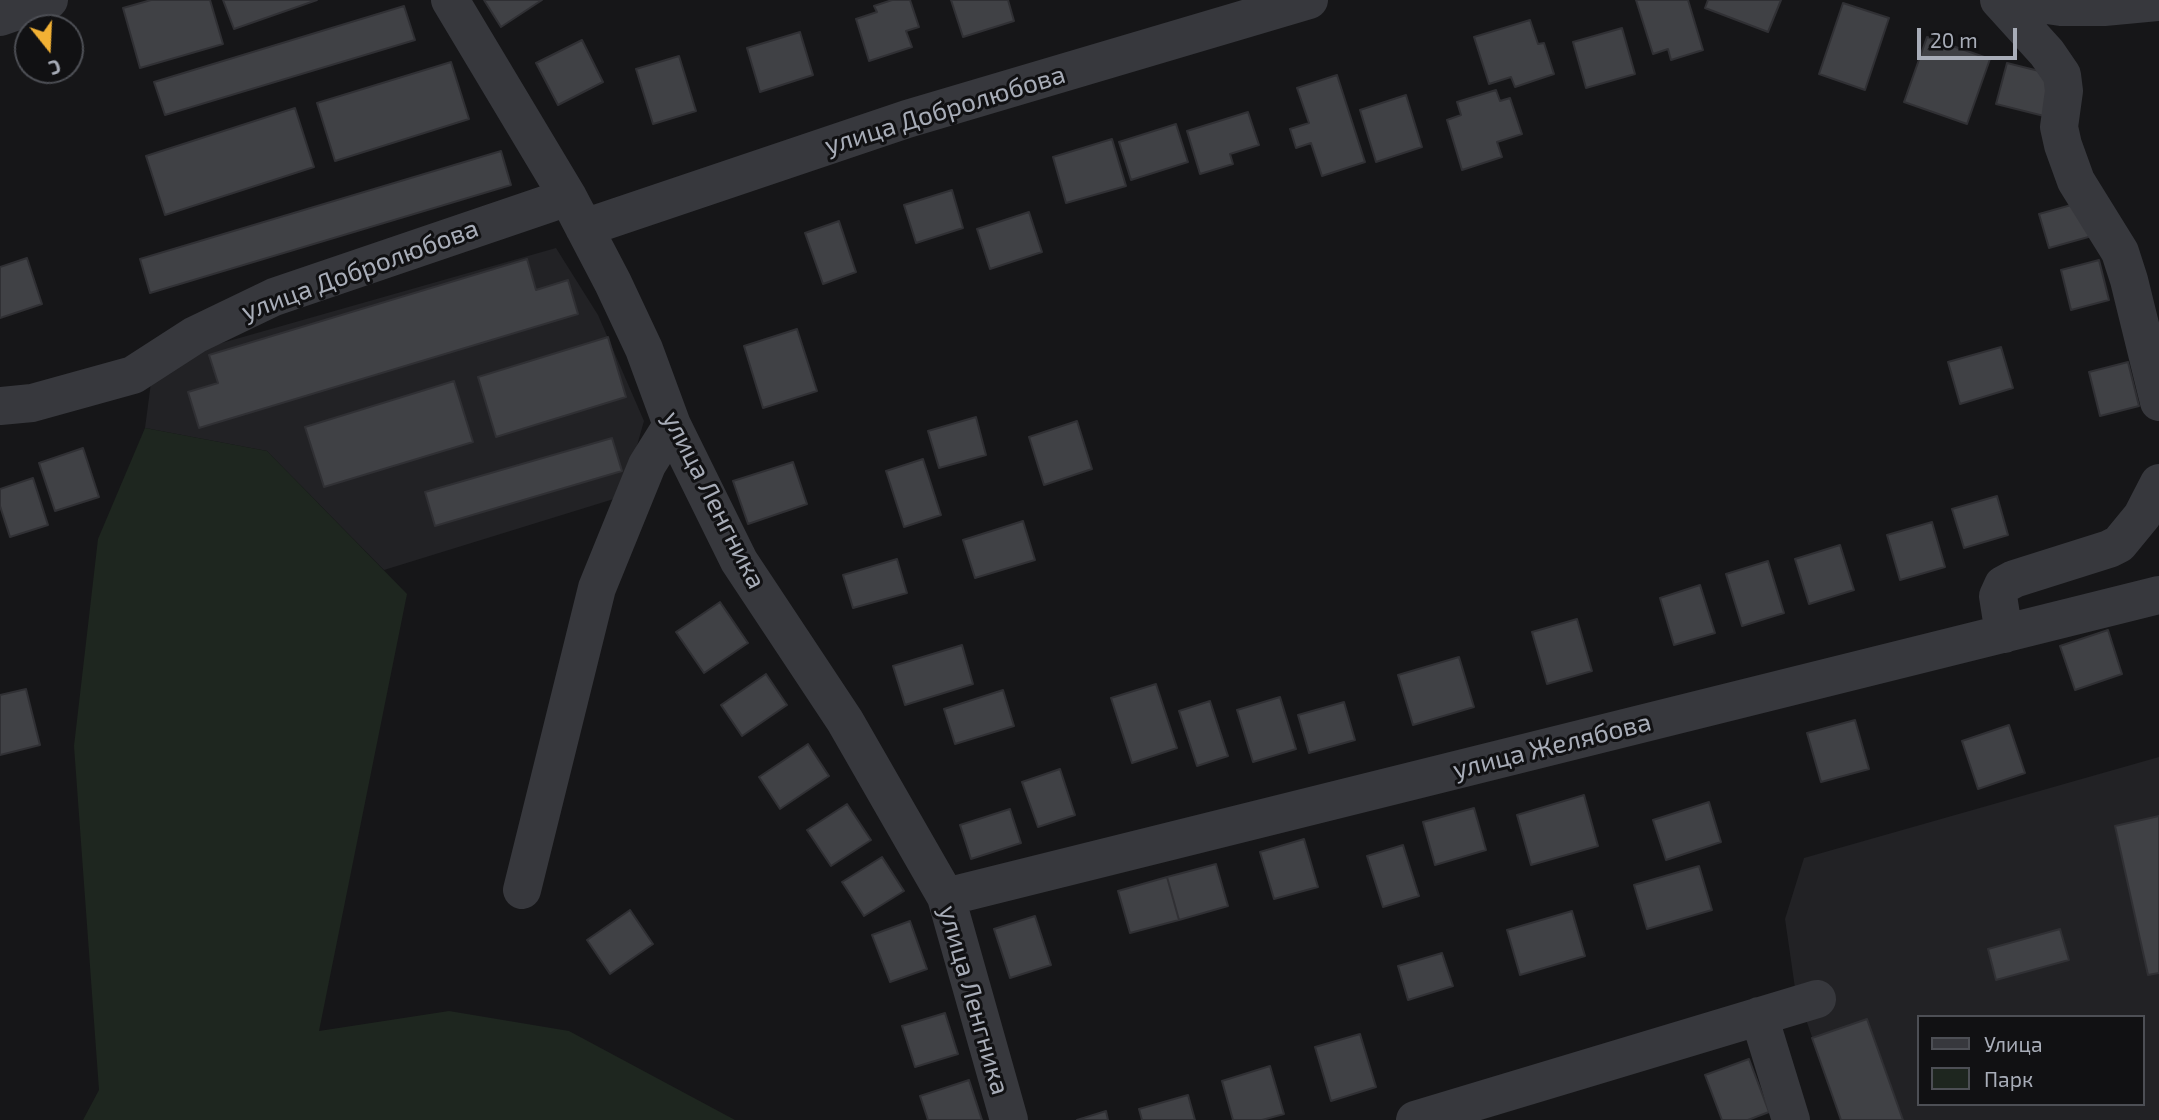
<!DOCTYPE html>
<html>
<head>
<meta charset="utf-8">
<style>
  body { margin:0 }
  #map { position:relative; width:2159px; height:1120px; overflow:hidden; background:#161618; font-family:"Exo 2",sans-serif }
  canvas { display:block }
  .legend { position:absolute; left:1917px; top:1015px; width:228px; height:91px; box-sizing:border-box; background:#111113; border:2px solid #4d4f55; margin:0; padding:9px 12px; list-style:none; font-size:21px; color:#a8adb8 }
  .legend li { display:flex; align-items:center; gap:14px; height:35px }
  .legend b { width:35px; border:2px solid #4d4f55 }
  .north { position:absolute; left:14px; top:14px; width:70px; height:70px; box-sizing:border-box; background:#111113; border:2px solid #4d4f55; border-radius:50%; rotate:162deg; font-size:19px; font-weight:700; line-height:28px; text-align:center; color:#a8adb8 }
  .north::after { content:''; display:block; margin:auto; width:24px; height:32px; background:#f2b134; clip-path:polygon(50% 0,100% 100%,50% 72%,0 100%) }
  .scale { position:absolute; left:1917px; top:28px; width:100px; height:32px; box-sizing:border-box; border:4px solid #a8adb8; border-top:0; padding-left:9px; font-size:21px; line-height:24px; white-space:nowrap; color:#a8adb8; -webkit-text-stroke:5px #111113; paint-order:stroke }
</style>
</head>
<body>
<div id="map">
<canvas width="2159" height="1120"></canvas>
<ul class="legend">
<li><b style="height:9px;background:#37383d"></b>Улица</li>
<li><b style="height:19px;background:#1e261f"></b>Парк</li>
</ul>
<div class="north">С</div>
<div class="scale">20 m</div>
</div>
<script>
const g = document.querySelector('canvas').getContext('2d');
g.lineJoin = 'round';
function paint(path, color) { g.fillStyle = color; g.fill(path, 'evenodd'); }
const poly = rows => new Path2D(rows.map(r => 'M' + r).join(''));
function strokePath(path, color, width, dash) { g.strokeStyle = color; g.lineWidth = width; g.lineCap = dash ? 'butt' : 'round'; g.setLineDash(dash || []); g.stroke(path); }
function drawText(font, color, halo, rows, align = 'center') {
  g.font = font + ' "Exo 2",sans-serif'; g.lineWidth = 6; g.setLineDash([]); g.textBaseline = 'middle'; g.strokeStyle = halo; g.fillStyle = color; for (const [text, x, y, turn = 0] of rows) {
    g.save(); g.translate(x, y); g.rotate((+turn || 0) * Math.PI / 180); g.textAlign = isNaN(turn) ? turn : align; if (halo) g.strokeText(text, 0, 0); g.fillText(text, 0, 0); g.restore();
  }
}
const built = poly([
  [556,248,598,315,644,421,630,470,617,498,384,570,267,451,145,428,152,375,169,358],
  [2159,757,2159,1120,1841,1120,1795,988,1785,919,1804,858],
  [1919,1017,2143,1017,2143,1104,1919,1104]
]);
const green = poly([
  [145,428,267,451,407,594,319,1031,449,1011,569,1031,735,1120,83,1120,99,1090,74,746,98,539]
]);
const building = poly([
  [151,0,210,0,223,44,140,68,123,8,151,0],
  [223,0,317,0,234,29,223,0],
  [484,0,542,0,501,27,484,0],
  [892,0,910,0,919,27,906,31,912,47,869,61,856,19,877,12,874,6,892,0],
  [951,0,1008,0,1014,21,963,37,951,0],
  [1636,0,1688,0,1703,50,1671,60,1668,49,1653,54,1636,0],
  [1708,0,1781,0,1768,32,1705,8,1708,0],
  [1843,3,1889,18,1865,90,1819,74,1843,3],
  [404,6,415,40,165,115,154,82,404,6],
  [1530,20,1538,44,1544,43,1554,74,1515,87,1511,77,1489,84,1474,37,1530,20],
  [1622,28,1635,74,1586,88,1573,42,1622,28],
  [800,32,813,75,760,92,747,48,800,32],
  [1927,37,1990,59,1967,124,1904,102,1927,37],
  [582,40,603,82,558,105,536,63,582,40],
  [679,56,696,111,653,124,636,69,679,56],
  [451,62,469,119,335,161,317,103,451,62],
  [2007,63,2059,76,2048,117,1996,104,2007,63],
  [1337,75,1365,162,1322,176,1311,143,1296,148,1290,129,1309,123,1297,88,1337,75],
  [1496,90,1500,101,1510,98,1522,134,1497,142,1502,157,1462,170,1447,120,1461,115,1457,102,1496,90],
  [1406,95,1422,147,1376,162,1360,110,1406,95],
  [295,108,314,167,165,215,146,156,295,108],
  [1248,112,1259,145,1230,154,1233,164,1200,174,1187,131,1248,112],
  [1176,124,1188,162,1131,180,1119,142,1176,124],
  [1112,139,1126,186,1066,203,1053,157,1112,139],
  [501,151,511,185,150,293,140,259,501,151],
  [952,190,963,228,916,243,904,205,952,190],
  [2082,202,2092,236,2049,248,2039,214,2082,202],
  [1029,212,1042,252,990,269,977,229,1029,212],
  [839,221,856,272,823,284,805,233,839,221],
  [27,258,42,304,0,318,0,267,27,258],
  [527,259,536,290,568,280,578,314,199,428,188,392,218,383,209,355,527,259],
  [2099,260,2109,300,2071,310,2061,270,2099,260],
  [797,329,817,391,763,408,744,346,797,329],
  [608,337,626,397,496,437,478,377,608,337],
  [2001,347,2013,388,1960,404,1948,362,2001,347],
  [2128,362,2139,406,2100,416,2089,372,2128,362],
  [454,381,473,442,324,487,305,427,454,381],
  [976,417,986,455,939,468,928,431,976,417],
  [1077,421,1092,469,1044,485,1029,437,1077,421],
  [612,438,622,471,435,526,425,492,612,438],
  [83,448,99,497,55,511,39,463,83,448],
  [923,459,941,515,904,527,886,471,923,459],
  [793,462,807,504,748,524,733,481,793,462],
  [33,478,48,525,10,537,0,506,0,489,33,478],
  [1997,496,2008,535,1964,548,1952,509,1997,496],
  [1023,521,1035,560,975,578,963,540,1023,521],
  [1932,522,1945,567,1900,580,1887,535,1932,522],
  [1840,545,1854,590,1809,604,1795,559,1840,545],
  [897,559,907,593,853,608,843,575,897,559],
  [1768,561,1784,613,1742,626,1726,574,1768,561],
  [1700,585,1715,633,1674,645,1660,598,1700,585],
  [720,602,748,643,704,673,676,632,720,602],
  [1577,619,1592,671,1547,684,1532,632,1577,619],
  [2108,630,2122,674,2075,690,2060,646,2108,630],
  [962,645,973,684,905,705,893,666,962,645],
  [1459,657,1474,707,1413,725,1398,675,1459,657],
  [766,674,787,705,742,736,721,705,766,674],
  [1156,684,1177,748,1132,763,1111,698,1156,684],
  [26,689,40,745,0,755,0,695,26,689],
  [1003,690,1014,726,955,744,944,709,1003,690],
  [1280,697,1296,749,1253,762,1237,710,1280,697],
  [1210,701,1228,756,1197,766,1179,711,1210,701],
  [1344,702,1355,740,1309,753,1298,715,1344,702],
  [1855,720,1869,769,1821,782,1807,733,1855,720],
  [2009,725,2025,773,1978,789,1962,741,2009,725],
  [808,744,829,776,780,809,759,777,808,744],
  [1060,769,1075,815,1038,827,1022,782,1060,769],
  [1584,795,1598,846,1531,865,1517,815,1584,795],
  [1709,802,1721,842,1666,860,1653,820,1709,802],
  [847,804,871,840,831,866,807,830,847,804],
  [1474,808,1486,850,1435,865,1423,822,1474,808],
  [1010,809,1021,843,971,859,960,825,1010,809],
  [2159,816,2159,973,2148,975,2115,826,2159,816],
  [1304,839,1318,887,1274,899,1260,852,1304,839],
  [1403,845,1419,896,1383,907,1367,856,1403,845],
  [882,857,904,891,864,916,842,882,882,857],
  [1216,864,1228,906,1179,920,1167,877,1216,864],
  [1699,866,1712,910,1647,929,1634,885,1699,866],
  [1167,877,1179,920,1130,933,1118,891,1167,877],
  [630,910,653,944,610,974,587,940,630,910],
  [1572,911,1585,956,1520,975,1507,930,1572,911],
  [1035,916,1051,965,1010,978,994,929,1035,916],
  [910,921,927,969,890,982,872,935,910,921],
  [2060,929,2069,960,1996,980,1988,949,2060,929],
  [1442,953,1453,986,1408,1000,1398,966,1442,953],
  [945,1013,958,1054,915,1067,902,1026,945,1013],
  [1867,1019,1903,1120,1841,1120,1812,1038,1867,1019],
  [1360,1034,1376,1087,1331,1101,1315,1047,1360,1034],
  [1749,1059,1769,1112,1748,1120,1722,1120,1705,1075,1749,1059],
  [1270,1066,1284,1114,1262,1120,1233,1120,1222,1081,1270,1066],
  [969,1080,982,1120,928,1120,920,1096,969,1080],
  [1188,1095,1195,1120,1142,1120,1139,1109,1188,1095],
  [1106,1111,1108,1120,1077,1120,1106,1111]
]);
const minor = poly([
  [450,0,568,197,613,283,644,349,672,425,739,561,845,721,946,897,1009,1120],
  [1999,0,2047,53,2062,75,2064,91,2059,127,2063,145,2076,181,2120,252,2129,280,2159,402],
  [2013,0,2061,7,2104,7,2159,2],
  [0,17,49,0],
  [584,228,907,119,1309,0],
  [0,406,32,403,133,375,195,335,274,297,568,197],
  [2004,634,1998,596,2003,585,2014,579,2109,549,2119,544,2142,516,2159,483],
  [522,890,597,588,647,465,672,425],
  [946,897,2159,595],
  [1759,1016,1791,1120],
  [1415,1120,1817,999]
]);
const streetNames = [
  ["улица Добролюбова",945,110,-17],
  ["улица Добролюбова",360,270,-20],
  ["улица Ленгника",714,500,63],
  ["улица Желябова",1552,746,-14],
  ["улица Ленгника",974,1000,74]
];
paint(built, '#222225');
paint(green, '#1e261f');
paint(building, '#404145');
strokePath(building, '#303034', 2);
strokePath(minor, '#37383d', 38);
drawText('26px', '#a8adb8', '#111113', streetNames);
</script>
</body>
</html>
